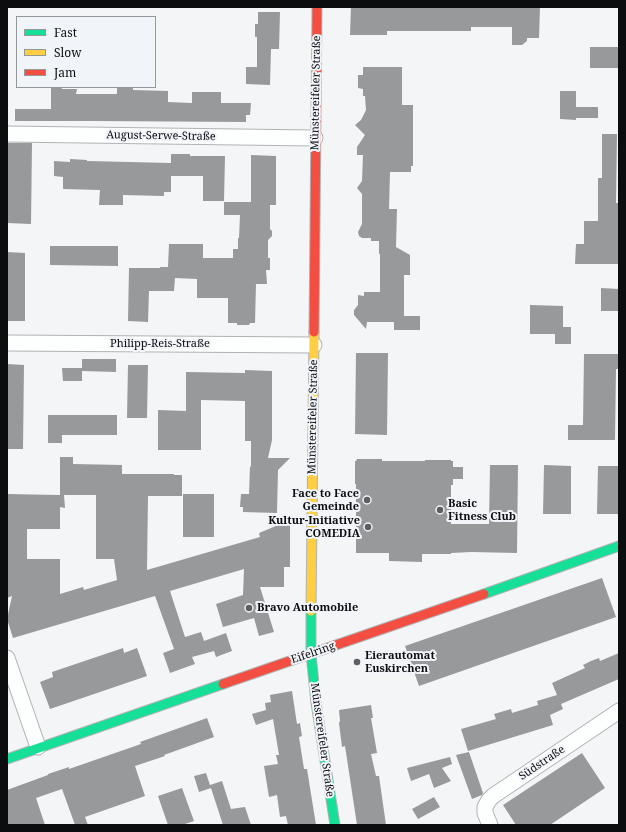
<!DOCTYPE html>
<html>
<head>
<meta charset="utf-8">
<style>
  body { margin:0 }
  #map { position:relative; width:626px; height:832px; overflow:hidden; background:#f3f5f7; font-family:"Noto Serif",serif }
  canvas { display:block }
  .frame { position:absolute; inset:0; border:8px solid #0c0d0f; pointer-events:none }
  .legend { position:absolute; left:16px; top:16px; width:140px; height:72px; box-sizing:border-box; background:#f1f4f9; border:1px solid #95989b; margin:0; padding:5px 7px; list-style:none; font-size:12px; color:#0c0d0f }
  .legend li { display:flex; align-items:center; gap:8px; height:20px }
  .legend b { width:20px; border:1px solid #95989b }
</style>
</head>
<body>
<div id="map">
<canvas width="626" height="832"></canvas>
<div class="frame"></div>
<ul class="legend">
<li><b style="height:5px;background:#16e098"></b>Fast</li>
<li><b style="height:5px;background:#ffcf43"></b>Slow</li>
<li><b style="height:5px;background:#f24e42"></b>Jam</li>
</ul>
</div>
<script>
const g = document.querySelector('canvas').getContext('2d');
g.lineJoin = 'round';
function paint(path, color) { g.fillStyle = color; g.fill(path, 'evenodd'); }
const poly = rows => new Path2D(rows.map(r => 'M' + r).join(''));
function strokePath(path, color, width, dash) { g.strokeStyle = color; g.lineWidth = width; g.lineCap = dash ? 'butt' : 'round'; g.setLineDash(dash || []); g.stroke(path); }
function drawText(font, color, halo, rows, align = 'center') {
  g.font = font + ' "Noto Serif",serif'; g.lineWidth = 4; g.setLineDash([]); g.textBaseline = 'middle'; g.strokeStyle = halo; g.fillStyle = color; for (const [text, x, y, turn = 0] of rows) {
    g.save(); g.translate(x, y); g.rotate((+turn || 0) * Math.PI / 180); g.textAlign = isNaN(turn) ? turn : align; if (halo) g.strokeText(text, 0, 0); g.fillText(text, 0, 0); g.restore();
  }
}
const building = poly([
  [351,7,540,7,539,38,527,38,527,41,522,45,512,45,512,27,471,27,471,31,387,31,387,35,350,35],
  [258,12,280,12,279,49,271,49,270,85,246,84,246,67,257,67,257,37,255,37,255,24,258,24],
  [590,47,619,47,619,68,590,68],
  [363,67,402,67,402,105,413,105,413,166,411,166,411,172,390,172,389,209,397,209,396,247,410,255,410,275,404,275,404,316,420,316,420,330,394,330,394,322,367,322,366,329,354,315,354,310,358,305,358,295,364,296,364,292,380,292,380,254,379,254,379,241,371,241,371,238,362,238,359,236,358,232,362,224,362,194,357,188,362,181,363,155,357,155,357,147,365,135,355,125,361,120,366,110,365,96,363,96,363,89,358,88,358,75,363,75],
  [51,87,62,87,62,89,77,89,76,94,117,94,117,87,133,87,133,90,168,91,168,102,192,103,192,92,221,92,221,103,251,103,250,115,246,115,246,122,92,121,15,121,15,109,51,109],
  [560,91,576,91,576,107,598,107,598,118,576,118,576,120,560,119],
  [602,134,617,134,616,203,619,203,619,264,575,264,576,244,584,244,584,221,598,221,598,178,602,178],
  [7,143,32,143,31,224,7,223],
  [171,154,190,154,190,156,225,156,224,201,203,201,203,176,171,176,171,192,164,192,164,196,123,195,123,205,99,205,100,190,63,189,63,177,54,176,54,161,70,162,70,159,87,160,87,161,171,163],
  [251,155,276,156,276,205,270,205,270,229,272,231,272,236,268,240,268,258,270,258,270,270,266,270,267,284,256,284,255,323,250,323,249,325,237,325,237,323,228,323,228,298,197,298,197,279,175,278,174,291,149,291,148,322,128,321,129,268,160,268,160,267,168,267,169,244,203,244,203,258,233,258,233,249,238,249,238,238,239,238,240,215,224,215,224,202,251,202],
  [50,246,118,246,118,266,50,265],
  [7,252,25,253,25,321,7,321],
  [601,288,619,289,619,311,601,311],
  [530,305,563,306,563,327,571,327,571,344,555,344,555,334,530,334],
  [356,353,388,353,387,435,355,434],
  [584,354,619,354,619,369,616,369,615,440,568,440,568,425,583,425],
  [82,359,116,359,116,372,82,371],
  [7,364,24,365,23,449,8,449,8,433,7,433],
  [128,365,148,365,147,418,127,418],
  [62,368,82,368,82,381,63,381],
  [245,370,272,371,272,440,268,458,290,458,278,470,277,513,243,512,243,507,240,507,241,494,249,494,250,466,251,467,251,441,245,441,245,401,201,400,201,450,158,450,158,410,186,411,186,372,245,373],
  [48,415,117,415,117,435,62,435,62,443,48,443],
  [60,457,73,457,73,464,122,465,122,474,174,474,174,475,182,475,182,496,148,496,147,570,260,537,259,533,283,523,290,523,290,567,284,567,284,587,260,587,274,632,259,636,254,618,223,627,216,604,243,595,244,569,170,591,185,637,201,632,204,641,226,633,232,651,216,657,214,651,192,657,195,664,170,673,163,653,174,649,155,596,13,638,7,619,12,596,7,598,7,494,60,495],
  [64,495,96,495,96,559,114,559,117,580,84,590,83,587,60,594,60,559,27,559,27,529,60,529,60,507,65,508],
  [357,459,382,459,382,461,425,461,425,460,451,460,451,461,453,461,453,467,463,467,463,479,453,479,453,485,451,485,451,524,489,524,490,465,518,465,517,553,471,552,451,553,451,554,422,554,422,562,389,561,389,553,356,553,356,484,355,484,355,461,356,461],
  [544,465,571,466,571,514,543,514],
  [598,466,619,466,619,514,597,514],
  [183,494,214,494,214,537,183,537],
  [602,578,616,617,419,686,405,646],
  [123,648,124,653,137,648,147,676,50,709,40,682,53,677,52,672],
  [619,653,619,679,561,704,563,709,550,715,553,725,468,751,461,729,496,719,494,714,511,709,512,713,538,705,537,701,557,695,552,683,585,668,583,665,591,661,599,658,600,661],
  [292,691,297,724,300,723,301,730,302,736,299,737,304,769,307,769,316,825,288,825,286,816,280,817,277,795,269,797,264,766,278,764,276,755,279,755,273,719,256,725,252,714,266,710,265,703,271,702,270,695],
  [371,705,373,718,371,718,377,753,371,754,376,776,379,776,386,825,357,825,345,746,342,747,339,723,340,721,339,710],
  [207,718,214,737,164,755,165,756,135,766,145,796,85,817,88,825,75,825,62,789,36,798,45,825,7,825,7,790,48,775,48,774,69,767,69,769,141,744,140,742],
  [469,752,483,793,482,795,472,799,456,755],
  [582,753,605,788,550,825,516,825,503,805],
  [450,757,452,764,442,768,451,781,434,788,429,774,411,781,407,768],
  [206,773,211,788,199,792,194,776],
  [222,781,231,809,245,807,251,825,223,825,210,785],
  [182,788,194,821,182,825,168,825,158,796],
  [434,797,440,807,418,819,412,809]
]);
const street = poly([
  [7,134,315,138],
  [7,343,314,345],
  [7,658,38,747],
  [490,825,485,813,485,807,489,800,493,796,619,711]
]);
const fast = poly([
  [484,594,619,546],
  [311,611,311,654,316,703,335,825],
  [7,759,223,684]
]);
const slow = poly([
  [311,611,314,332]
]);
const jam = poly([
  [314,332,317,7],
  [223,684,484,594]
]);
const markers = [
  [367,500,4,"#5d5e60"],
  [440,510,4,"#5d5e60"],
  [368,527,4,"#5d5e60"],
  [249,608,4,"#5d5e60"],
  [357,662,4,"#5d5e60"]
];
const streetNames = [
  ["Münstereifeler Straße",316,93,-89],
  ["August-Serwe-Straße",161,136,1],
  ["Philipp-Reis-Straße",160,344],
  ["Münstereifeler Straße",313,417,-89],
  ["Eifelring",313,653,-19],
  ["Münstereifeler Straße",322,740,82],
  ["Südstraße",542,763,-34]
];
const poiNames = [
  ["Face to Face",359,494,"right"],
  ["Gemeinde",359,507,"right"],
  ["Basic",448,504],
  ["Fitness Club",448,517],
  ["Kultur-Initiative",360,521,"right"],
  ["COMEDIA",360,534,"right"],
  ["Bravo Automobile",257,608],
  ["Eierautomat",365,656],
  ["Euskirchen",365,669]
];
paint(building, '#98999b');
strokePath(street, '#b0b2b4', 17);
strokePath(fast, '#b0b2b4', 11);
strokePath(slow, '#b0b2b4', 11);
strokePath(jam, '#b0b2b4', 11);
strokePath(street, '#fdfefe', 15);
strokePath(fast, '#16e098', 9);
strokePath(slow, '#ffcf43', 9);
strokePath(jam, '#f24e42', 9);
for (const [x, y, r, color] of markers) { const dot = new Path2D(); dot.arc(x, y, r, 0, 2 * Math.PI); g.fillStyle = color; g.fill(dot); strokePath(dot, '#f1f4f9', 1.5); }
drawText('11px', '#0c0d0f', '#f1f4f9', streetNames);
drawText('bold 11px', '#0c0d0f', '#f1f4f9', poiNames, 'left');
</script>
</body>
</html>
